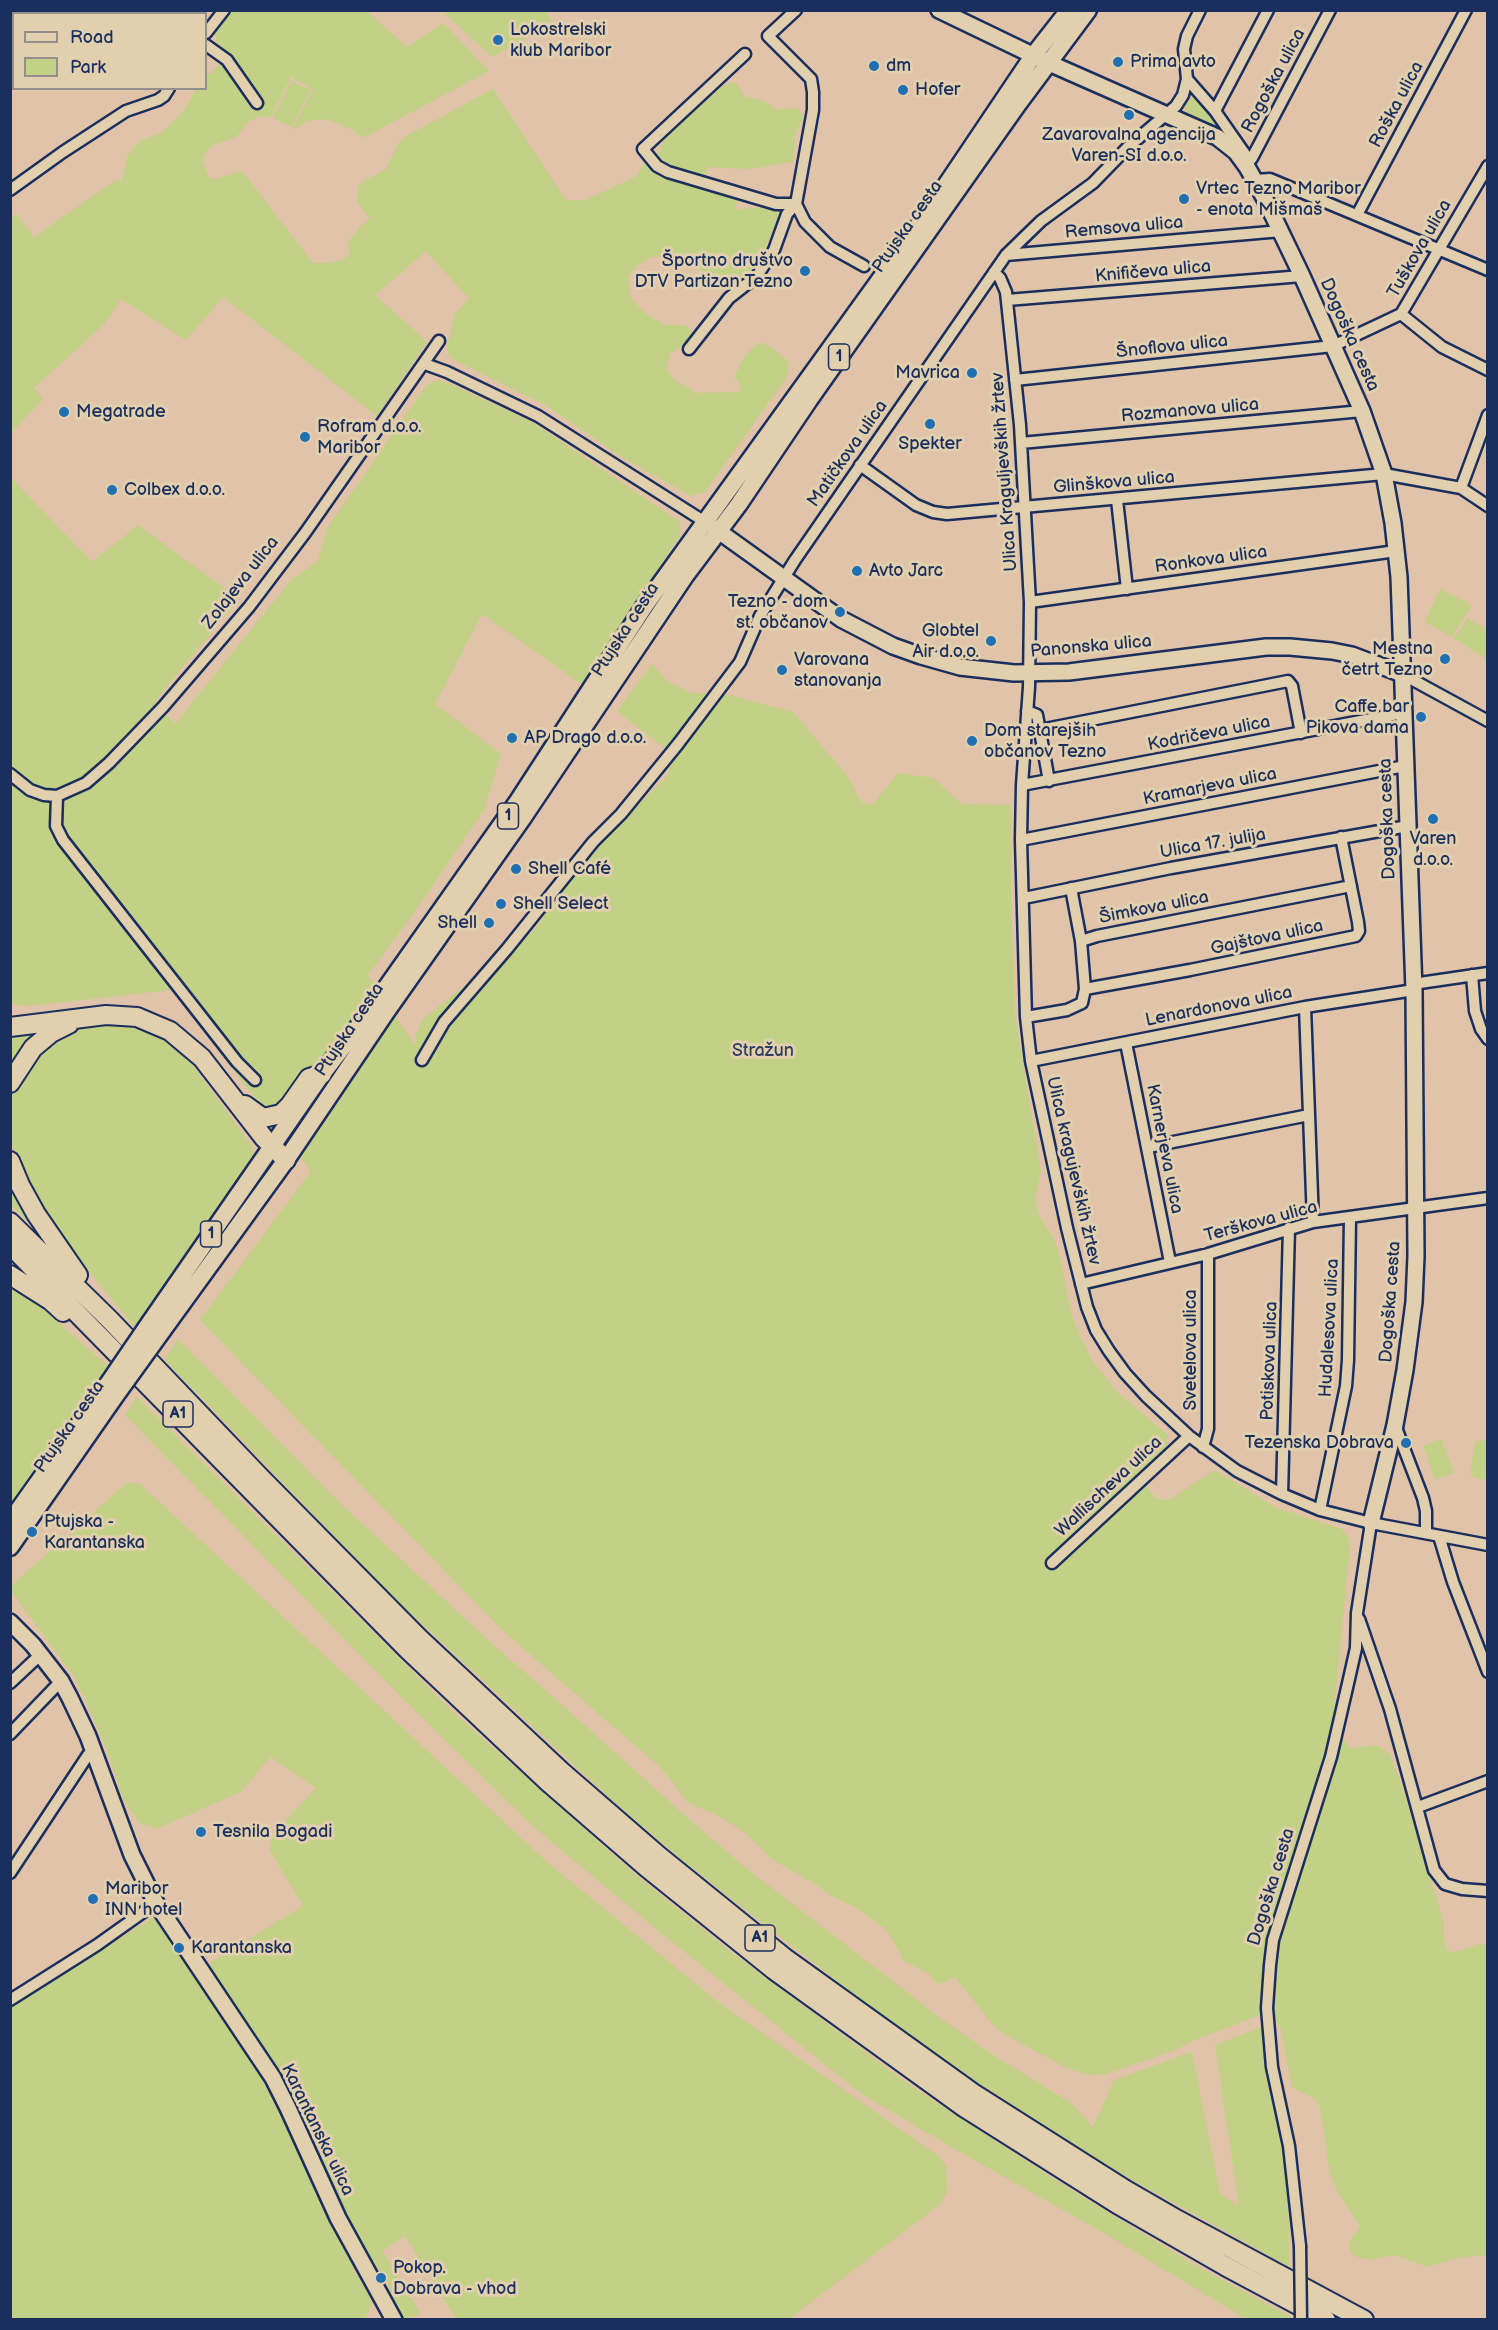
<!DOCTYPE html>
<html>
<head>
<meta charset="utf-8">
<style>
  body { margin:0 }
  #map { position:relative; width:1498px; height:2330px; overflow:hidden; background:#e0c3a8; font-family:"Balsamiq Sans",sans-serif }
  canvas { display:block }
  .frame { position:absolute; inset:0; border:12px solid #1b2f5e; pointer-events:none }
  .legend { position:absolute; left:12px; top:12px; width:195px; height:78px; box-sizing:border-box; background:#e1cfad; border:2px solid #928f8d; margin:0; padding:8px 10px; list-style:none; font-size:18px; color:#1b2f5e }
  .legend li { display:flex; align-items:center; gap:12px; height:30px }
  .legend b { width:30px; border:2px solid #928f8d }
</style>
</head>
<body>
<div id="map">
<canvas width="1498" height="2330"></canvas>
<div class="frame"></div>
<ul class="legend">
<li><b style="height:8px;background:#e1cfad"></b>Road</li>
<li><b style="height:16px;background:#c2d185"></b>Park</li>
</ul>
</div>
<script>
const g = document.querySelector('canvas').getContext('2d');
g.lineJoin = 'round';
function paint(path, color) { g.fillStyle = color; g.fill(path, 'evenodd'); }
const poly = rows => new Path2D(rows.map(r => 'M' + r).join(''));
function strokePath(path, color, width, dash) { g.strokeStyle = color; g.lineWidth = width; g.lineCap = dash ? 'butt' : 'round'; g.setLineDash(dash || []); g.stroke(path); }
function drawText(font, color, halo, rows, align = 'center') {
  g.font = font + ' "Balsamiq Sans",sans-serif'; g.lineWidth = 6; g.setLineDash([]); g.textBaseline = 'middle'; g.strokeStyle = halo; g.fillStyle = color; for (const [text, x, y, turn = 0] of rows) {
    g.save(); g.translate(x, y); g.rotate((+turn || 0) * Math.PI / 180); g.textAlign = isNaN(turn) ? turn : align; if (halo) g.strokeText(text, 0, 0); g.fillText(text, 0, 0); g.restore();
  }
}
const green = poly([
  [233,11,367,11,407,47,443,23,489,71,363,138,351,129,326,119,307,121,292,130,313,89,291,77,271,117,259,116,248,122,236,137,213,145,206,152,202,161,209,177,215,179,242,171,313,263,329,263,344,259,348,256,350,251,347,243,361,226,370,219,357,202,358,189,361,183,386,169,398,144,406,136,493,89,565,199,571,201,585,200,635,177,644,164,658,155,664,140,711,94,729,83,735,82,745,97,759,99,771,105,775,110,793,108,799,110,803,115,802,121,796,132,793,162,748,169,707,167,705,189,738,198,735,210,774,206,780,213,781,221,767,243,763,262,754,275,741,284,729,283,714,278,690,264,662,256,650,257,641,263,632,271,628,279,631,299,645,313,664,325,685,325,692,332,686,344,669,354,667,371,675,380,697,393,740,392,739,382,734,377,745,355,760,342,773,348,787,361,789,366,786,378,705,492,691,496,620,456,547,406,450,358,447,348,455,313,469,299,426,251,375,295,427,342,377,416,223,297,186,340,121,299,104,324,34,388,43,399,11,433,11,218,16,214,34,237,116,180,121,182,128,154,140,141,163,132,182,113,196,89,206,88,206,77,219,65,215,33,221,23],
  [442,11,546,11,553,24,492,57],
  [291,81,310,90,292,127,273,118],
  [1193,98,1198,99,1222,129,1221,131,1211,124,1187,116,1185,113,1185,103,1188,99],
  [436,380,448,383,532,422,680,522,680,535,584,686,482,614,435,704,501,754,484,810,426,896,368,975,416,1047,416,1034,423,1019,487,968,505,961,534,930,567,883,596,847,668,775,669,766,675,756,617,711,652,664,667,681,691,693,724,694,793,712,848,777,862,803,873,804,898,773,933,778,962,804,1011,805,1011,899,1015,1015,1041,1171,1035,1199,1038,1213,1053,1237,1060,1257,1071,1313,1079,1335,1094,1363,1115,1390,1168,1435,1168,1447,1144,1482,1154,1497,1162,1500,1171,1499,1215,1470,1277,1508,1342,1529,1348,1538,1350,1545,1335,1699,1336,1717,1342,1738,1350,1748,1377,1745,1389,1754,1402,1786,1444,1923,1444,1939,1448,1951,1455,1952,1479,1944,1487,1945,1487,2257,1482,2255,1453,2259,1427,2267,1395,2255,1370,2260,1356,2257,1351,2252,1349,2243,1360,2226,1339,2195,1330,2174,1320,2106,1315,2099,1292,2087,1281,2029,1272,2014,1255,2017,1197,2039,1170,2052,1105,2074,1088,2075,1066,2068,1004,2034,992,2024,955,1977,946,1982,936,1983,928,1973,904,1961,887,1930,856,1908,832,1896,815,1884,773,1860,743,1831,711,1812,688,1803,662,1769,502,1630,200,1320,311,1171,172,990,29,1006,11,1004,10,477,92,562,138,525,239,599,155,701,175,724,291,580,318,561,327,528,426,386],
  [1440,589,1472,605,1452,637,1425,622],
  [1468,618,1487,630,1487,660,1454,638],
  [85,1023,143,1026,168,1038,183,1052,254,1149,254,1157,137,1330,60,1236,56,1236,15,1159,11,1137,10,1095,21,1072,35,1050],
  [57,1026,11,1071,11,1032],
  [10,1173,39,1233,11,1205],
  [11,1281,110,1368,47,1461,11,1505],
  [178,1339,340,1503,489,1641,560,1703,680,1811,741,1864,943,2020,996,2057,1071,2103,1093,2127,1114,2080,1192,2052,1220,2194,1239,2206,1215,2045,1262,2027,1266,2065,1276,2108,1287,2172,1290,2267,1120,2173,986,2088,875,2011,691,1867,614,1802,393,1597,165,1360],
  [137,1397,453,1712,643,1881,735,1955,911,2086,1076,2193,1193,2264,1291,2317,1291,2319,1246,2319,1102,2232,944,2143,859,2092,661,1933,531,1825,402,1698,125,1415],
  [1441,1439,1454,1473,1435,1479,1423,1446],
  [1481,1440,1487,1441,1487,1480,1475,1478,1470,1473,1475,1443],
  [132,1482,141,1485,547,1862,718,2002,940,2157,946,2166,947,2192,939,2205,789,2319,456,2319,405,2236,382,2251,420,2313,409,2319,403,2319,391,2299,389,2286,379,2269,369,2261,353,2271,375,2297,365,2319,11,2319,11,2007,159,1914,198,1970,303,1906,269,1849,273,1834,316,1788,270,1757,241,1792,156,1829,140,1823,124,1801,105,1745,75,1678,11,1591,11,1586,124,1485]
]);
const street = poly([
  [169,10,172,14],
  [796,10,768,36,811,79,813,92,813,110,796,204,805,222,830,247,864,266],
  [1200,10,1187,36,1184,49,1187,79,1215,111,1245,154],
  [206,33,224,10],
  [206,45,227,60,257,103],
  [745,54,643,149,657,166,668,172,776,204,796,204],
  [1215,111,1268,10],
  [1246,165,1252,158,1330,10],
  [1255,180,1270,179,1488,270],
  [10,190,63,152,126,111,158,100,164,96,169,88],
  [1357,215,1466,10],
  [1006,255,1281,231],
  [994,272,1000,278,1006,292,1020,425,1030,602,1029,687,1022,785,1021,840,1026,1017,1031,1061,1067,1228,1087,1307,1096,1330,1109,1351,1125,1373,1146,1396,1189,1436,1237,1471,1282,1494,1320,1510,1371,1523,1488,1545],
  [1007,300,1302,276],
  [1401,314,1442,347,1488,370],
  [689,349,729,298,757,276,774,250,787,214,796,204],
  [425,364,447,372,538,416,705,522],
  [1015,380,1333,346,1401,314,1488,166],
  [1021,443,1362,411],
  [860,465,916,505,933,512,947,514,1384,474,1461,488,1488,506],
  [1461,488,1488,415],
  [1117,500,1127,589],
  [1030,602,1396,551],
  [1402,674,1488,721],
  [1027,711,1037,715,1049,781],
  [1040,730,1288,681,1292,686,1301,733],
  [10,774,30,790,44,795,57,796,86,783,109,763,163,707,249,607,305,533,439,341],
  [1022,785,1403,713],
  [57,796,56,826,63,840,237,1062,255,1080],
  [1021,840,1405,766],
  [1071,888,1081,941],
  [1024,898,1171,868,1408,826],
  [1472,975,1475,1011,1481,1029,1488,1039],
  [1413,984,1488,973],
  [1085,989,1190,970,1356,936,1359,931,1358,922,1341,837],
  [1305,1007,1313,1222],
  [1026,1017,1067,1010,1082,1003,1085,989,1081,941,1097,936,1351,886],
  [1126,1043,1170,1262],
  [422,1060,444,1022,507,949,593,842,621,814,678,744,740,662,760,616,795,560,1006,255,1041,221,1093,183,1128,147,1176,106,1183,95,1187,79],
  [1031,1061,1305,1007,1414,990],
  [1148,1147,1309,1115],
  [1081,1284,1208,1254,1313,1222,1488,1198],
  [1395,1425,1423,1498,1426,1511,1426,1533],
  [1203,1447,1208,1429,1208,1254],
  [1282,1494,1289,1228],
  [1320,1510,1346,1386,1348,1360,1350,1218],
  [1439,1536,1453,1582,1488,1672],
  [1052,1563,1189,1436],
  [1359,1619,1390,1709,1434,1870,1445,1884,1462,1889,1488,1891],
  [10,1683,40,1655],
  [10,1734,61,1681],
  [1418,1807,1488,1781],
  [10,1873,88,1755,94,1752],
  [10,2000,97,1945,156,1903],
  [1300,2246,1289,2146,1272,2067,1267,2008,1270,1965,1273,1940,1331,1757,1349,1679,1356,1648,1357,1613,1371,1523]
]);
const secondary = poly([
  [939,10,1049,63,1217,137,1236,152,1247,167,1265,199,1302,276,1362,411,1384,474,1393,523,1399,577,1414,990,1416,1256,1414,1302,1405,1370,1395,1425,1371,1523],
  [710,525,841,619,893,646,921,656,960,667,1014,673,1069,672,1266,647,1290,647,1332,651,1352,655,1402,674],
  [10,1622,33,1645,61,1681,70,1698,88,1736,132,1855,156,1903,273,2078,288,2108,338,2218,394,2320]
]);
const primary = poly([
  [151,1321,322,1074,362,1022,518,801,646,604,918,227,1033,56,1069,10],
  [162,1331,286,1160,386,1012,522,819,685,576,739,504,809,400,1018,104,1088,10],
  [10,1522,108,1384],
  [10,1547,118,1392]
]);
const highway = poly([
  [10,1027,106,1015,137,1017,170,1031,202,1058,264,1138,286,1160],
  [10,1083,33,1048,51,1033,69,1024],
  [245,1105,263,1118,281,1114,290,1105,309,1078,322,1074],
  [10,1161,20,1185,36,1214,78,1275],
  [10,1222,110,1320,261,1478,419,1638,561,1771,659,1856,785,1958,973,2093,1126,2190,1178,2220,1364,2320],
  [10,1245,407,1649,548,1782,646,1867,774,1970,965,2108,1117,2204,1225,2266,1326,2320],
  [10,1275,51,1301,63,1312]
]);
const streetBridge = poly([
  [1300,2246,1301,2320]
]);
const primaryBridge = poly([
  [108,1384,151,1321],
  [118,1392,162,1331]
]);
const markers = [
  [498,40,6,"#1f6fb2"],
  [1118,62,6,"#1f6fb2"],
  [874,66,6,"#1f6fb2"],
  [903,90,6,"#1f6fb2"],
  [1129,115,6,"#1f6fb2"],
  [1184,199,6,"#1f6fb2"],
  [805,271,6,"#1f6fb2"],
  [972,373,6,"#1f6fb2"],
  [64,412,6,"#1f6fb2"],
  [930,424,6,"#1f6fb2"],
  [305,437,6,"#1f6fb2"],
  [112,490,6,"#1f6fb2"],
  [857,571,6,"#1f6fb2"],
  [840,612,6,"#1f6fb2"],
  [991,641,6,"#1f6fb2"],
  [1445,659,6,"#1f6fb2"],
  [782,670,6,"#1f6fb2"],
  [1421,717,6,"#1f6fb2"],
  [512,738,6,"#1f6fb2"],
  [972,741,6,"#1f6fb2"],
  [1433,819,6,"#1f6fb2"],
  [516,869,6,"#1f6fb2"],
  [501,904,6,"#1f6fb2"],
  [489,923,6,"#1f6fb2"],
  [1406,1443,6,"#1f6fb2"],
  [32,1532,6,"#1f6fb2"],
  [201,1832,6,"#1f6fb2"],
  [93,1899,6,"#1f6fb2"],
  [179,1948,6,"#1f6fb2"],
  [381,2278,6,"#1f6fb2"]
];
const shields = [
  [839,357,21],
  [508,816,21],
  [211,1234,21],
  [178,1414,30],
  [760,1938,30]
];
const shieldNames = [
  ["1",839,357],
  ["1",508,816],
  ["1",211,1234],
  ["A1",178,1414],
  ["A1",760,1938]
];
const poiNames = [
  ["Lokostrelski",510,30],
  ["klub Maribor",510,51],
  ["Prima avto",1130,62],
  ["dm",886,66],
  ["Hofer",915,90],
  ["Zavarovalna agencija",1129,135,"center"],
  ["Varen-SI d.o.o.",1129,156,"center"],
  ["Vrtec Tezno Maribor",1196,189],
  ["- enota Mišmaš",1196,210],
  ["Športno društvo",793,261,"right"],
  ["DTV Partizan Tezno",793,282,"right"],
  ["Mavrica",960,373,"right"],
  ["Megatrade",76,412],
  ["Rofram d.o.o.",317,427],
  ["Maribor",317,448],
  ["Spekter",930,444,"center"],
  ["Colbex d.o.o.",124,490],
  ["Avto Jarc",869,571],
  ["Tezno - dom",828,602,"right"],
  ["st. občanov",828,623,"right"],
  ["Globtel",979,631,"right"],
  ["Air d.o.o.",979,652,"right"],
  ["Mestna",1433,649,"right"],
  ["četrt Tezno",1433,670,"right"],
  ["Varovana",794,660],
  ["stanovanja",794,681],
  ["Caffe bar",1409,707,"right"],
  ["Pikova dama",1409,728,"right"],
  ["Dom starejših",984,731],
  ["občanov Tezno",984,752],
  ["AP Drago d.o.o.",524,738],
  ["Varen",1433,839,"center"],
  ["d.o.o.",1433,860,"center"],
  ["Shell Café",528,869],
  ["Shell Select",513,904],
  ["Shell",477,923,"right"],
  ["Tezenska Dobrava",1394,1443,"right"],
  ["Ptujska -",44,1522],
  ["Karantanska",44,1543],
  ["Tesnila Bogadi",213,1832],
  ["Maribor",105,1889],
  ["INN hotel",105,1910],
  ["Karantanska",191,1948],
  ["Pokop.",393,2268],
  ["Dobrava - vhod",393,2289]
];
const streetNames = [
  ["Rogoška ulica",1274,81,-62],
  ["Roška ulica",1397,105,-62],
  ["Ptujska cesta",908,227,-55],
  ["Remsova ulica",1124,228,-5],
  ["Tuškova ulica",1420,249,-60],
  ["Knifičeva ulica",1153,272,-5],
  ["Dogoška cesta",1349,335,66],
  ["Šnoflova ulica",1172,347,-6],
  ["Rozmanova ulica",1190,411,-5],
  ["Matičkova ulica",848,454,-55],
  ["Ulica Kraguljevških žrtev",1005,472,-94],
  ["Glinškova ulica",1114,483,-5],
  ["Ronkova ulica",1211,560,-8],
  ["Zolajeva ulica",241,583,-52],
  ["Ptujska cesta",626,630,-57],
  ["Panonska ulica",1091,647,-5],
  ["Kodričeva ulica",1209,734,-11],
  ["Kramarjeva ulica",1210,787,-11],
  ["Dogoška cesta",1388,819,-92],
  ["Ulica 17. julija",1213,844,-10],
  ["Šimkova ulica",1154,908,-11],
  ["Gajštova ulica",1267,938,-12],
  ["Lenardonova ulica",1219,1007,-11],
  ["Ptujska cesta",350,1030,-56],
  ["Karnerjeva ulica",1164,1149,79],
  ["Ulica kragujevških žrtev",1073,1171,77],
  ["Terškova ulica",1261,1222,-15],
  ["Dogoška cesta",1391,1302,-86],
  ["Hudalesova ulica",1330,1328,-87],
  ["Svetelova ulica",1191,1350,-90],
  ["Potiskova ulica",1270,1361,-88],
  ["Ptujska cesta",70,1427,-55],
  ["Wallischeva ulica",1109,1487,-43],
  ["Dogoška cesta",1272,1887,-73],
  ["Karantanska ulica",317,2130,64]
];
const parkNames = [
  ["Stražun",763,1051]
];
paint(green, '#c2d185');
strokePath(street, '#1b2f5e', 15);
strokePath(secondary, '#1b2f5e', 20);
strokePath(primary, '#1b2f5e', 21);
strokePath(highway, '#1b2f5e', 22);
strokePath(street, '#e1cfad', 10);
strokePath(secondary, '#e1cfad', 15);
strokePath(primary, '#e1cfad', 16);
strokePath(highway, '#e1cfad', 18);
strokePath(streetBridge, '#1b2f5e', 15, []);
strokePath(primaryBridge, '#1b2f5e', 21, []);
strokePath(streetBridge, '#e1cfad', 10);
strokePath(primaryBridge, '#e1cfad', 16);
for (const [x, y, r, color] of markers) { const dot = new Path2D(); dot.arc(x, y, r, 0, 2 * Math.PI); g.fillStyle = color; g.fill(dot); strokePath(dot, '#e1cfad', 2); }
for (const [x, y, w] of shields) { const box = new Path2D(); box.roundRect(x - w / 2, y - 13, w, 26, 4.5); g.fillStyle = '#e1cfad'; g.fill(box); strokePath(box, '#1b2f5e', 1.5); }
drawText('bold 16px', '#1b2f5e', null, shieldNames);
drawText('18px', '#1b2f5e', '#e1cfad', poiNames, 'left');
drawText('18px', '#1b2f5e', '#e1cfad', streetNames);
drawText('18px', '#2c3f62', '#e1cfad', parkNames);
</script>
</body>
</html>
